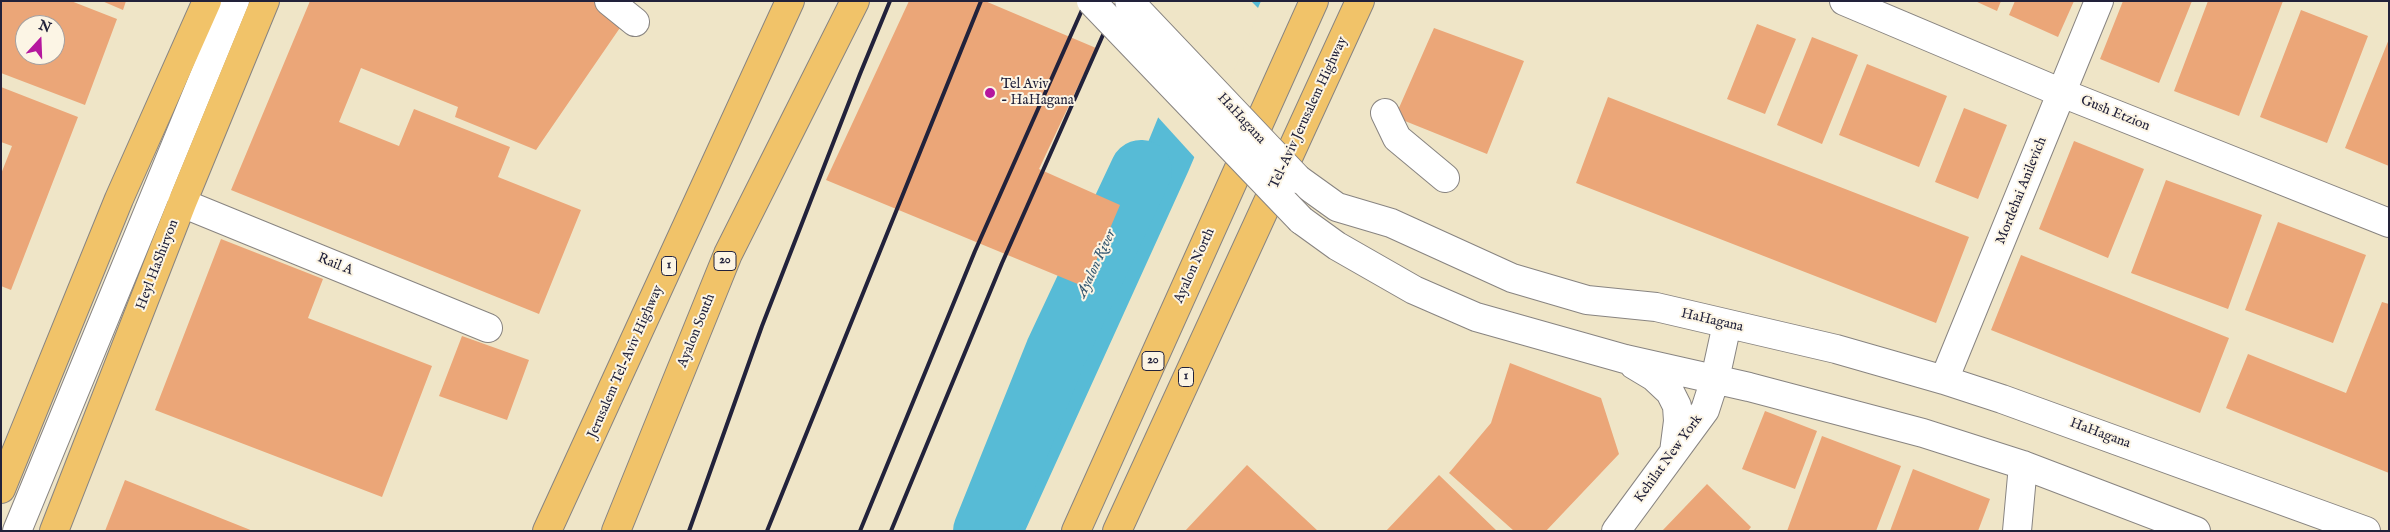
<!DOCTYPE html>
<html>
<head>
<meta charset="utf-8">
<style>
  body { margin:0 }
  #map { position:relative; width:2390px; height:532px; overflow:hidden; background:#efe5c7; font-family:"IM FELL English",serif }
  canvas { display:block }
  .frame { position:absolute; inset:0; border:2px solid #22223b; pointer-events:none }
  .north { position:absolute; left:15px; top:15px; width:50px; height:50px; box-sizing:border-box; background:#fcf5e5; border:1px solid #a5a1a1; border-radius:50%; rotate:20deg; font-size:14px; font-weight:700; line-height:20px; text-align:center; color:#22223b }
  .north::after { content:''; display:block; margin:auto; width:18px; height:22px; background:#b5179e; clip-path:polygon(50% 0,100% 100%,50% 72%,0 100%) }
</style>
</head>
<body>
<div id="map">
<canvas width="2390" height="532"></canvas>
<div class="frame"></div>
<div class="north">N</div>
</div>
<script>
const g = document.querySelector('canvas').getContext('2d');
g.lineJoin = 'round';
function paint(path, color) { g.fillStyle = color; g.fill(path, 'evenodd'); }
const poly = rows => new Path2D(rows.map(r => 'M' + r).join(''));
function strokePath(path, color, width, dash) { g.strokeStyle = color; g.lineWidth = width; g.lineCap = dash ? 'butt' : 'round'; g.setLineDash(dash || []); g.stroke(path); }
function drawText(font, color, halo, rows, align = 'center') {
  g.font = font + ' "IM FELL English",serif'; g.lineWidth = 4; g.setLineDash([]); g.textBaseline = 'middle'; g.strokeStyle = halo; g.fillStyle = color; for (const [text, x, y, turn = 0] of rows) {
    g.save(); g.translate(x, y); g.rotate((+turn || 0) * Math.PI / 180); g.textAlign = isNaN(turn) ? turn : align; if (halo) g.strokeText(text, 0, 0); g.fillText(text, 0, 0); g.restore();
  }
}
const water = poly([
  [1200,1,1261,1,1188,172,1025,531,960,531,1022,410,1037,415,1175,76]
]);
const pier = poly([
  [1198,1,1251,1,1260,10,1196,159,1156,115]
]);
const river = poly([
  [984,531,1056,352,1141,171]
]);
const building = poly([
  [1,1,71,1,117,19,85,105,1,73],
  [25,25,55,25,55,55,25,55],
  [102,1,126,1,123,10],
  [310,1,603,1,626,19,536,150,455,117,458,107,361,68,339,122,399,146,414,109,510,147,498,177,581,210,539,314,231,190],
  [909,1,985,1,1096,48,1039,169,1120,205,1085,287,826,180],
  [1975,1,2001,1,1997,11],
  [2015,1,2074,1,2058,37,2009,15],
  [2123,1,2192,1,2159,83,2100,59],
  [2208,1,2283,1,2239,116,2174,91],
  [2301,10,2368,36,2327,143,2260,117],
  [1757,24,1796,39,1765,114,1727,99],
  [1434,28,1524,61,1487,154,1395,117],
  [1812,37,1858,55,1822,144,1777,125],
  [2389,39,2389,166,2345,148],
  [1867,64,1947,96,1919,167,1839,135],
  [1,87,78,117,11,290,1,286,1,174,12,146,1,142],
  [1608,97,1969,237,1936,323,1576,183],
  [1964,108,2007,125,1978,199,1935,182],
  [2074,141,2144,169,2108,258,2039,229],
  [2166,180,2262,215,2228,309,2131,273],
  [2278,222,2366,255,2333,343,2245,310],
  [221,239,323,279,308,318,432,366,382,497,155,410],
  [2021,255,2229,338,2200,413,1991,330],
  [2382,302,2389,304,2389,473,2226,408,2248,354,2346,393],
  [462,336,529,360,507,420,439,396],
  [1510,363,1601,398,1619,454,1546,531,1514,531,1449,473,1491,423],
  [1765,411,1817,431,1795,489,1742,469],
  [1822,436,1901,466,1876,531,1787,531],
  [1247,465,1318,531,1185,531],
  [1913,469,1990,499,1978,531,1890,531],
  [1439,475,1497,531,1386,531],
  [125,480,253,531,105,531],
  [1707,484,1751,527,1748,531,1662,531]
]);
const minor = poly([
  [609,1,635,22],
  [1844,1,2062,93,2389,223],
  [1385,113,1397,138,1445,178],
  [1298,179,1337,207,1391,223,1512,278,1587,300,1656,307,1836,349,1944,380,2002,399,2366,531],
  [182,203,488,328],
  [1301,220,1337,246,1414,290,1476,317,1625,359,1749,387,1923,433,2023,465,2196,531],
  [1634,365,1654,377,1670,392,1677,406,1678,421,1674,452],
  [1944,380,2099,1],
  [17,531,235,1],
  [1616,531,1705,410,1715,379,1727,324],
  [2017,531,2023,465]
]);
const major = poly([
  [1,489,119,199,207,1],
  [54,531,182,203,265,1]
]);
const highway = poly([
  [547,531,790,1],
  [616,531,728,254,855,1],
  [1076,531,1314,1],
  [1117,531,1360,1]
]);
const rail = poly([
  [689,531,762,326,860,74,890,1],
  [767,531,981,1],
  [860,531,975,251,1086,1],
  [891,531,1002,263,1118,1]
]);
const minorBridge = poly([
  [1091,1,1301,220],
  [1129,1,1298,179]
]);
const markers = [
  [990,93,6,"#b5179e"]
];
const shields = [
  [725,261,22],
  [669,266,15],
  [1153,361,22],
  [1186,377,15]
];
const shieldNames = [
  ["20",725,261],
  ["1",669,266],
  ["20",1153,361],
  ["1",1186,377]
];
const poiNames = [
  ["Tel Aviv",1001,85],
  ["- HaHagana",1001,101]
];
const streetNames = [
  ["Tel-Aviv Jerusalem Highway",1309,113,-65],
  ["Gush Etzion",2115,114,22],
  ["HaHagana",1241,119,47],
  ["Mordehai Anilevich",2022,191,-68],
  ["Heyl HaShiryon",158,265,-69],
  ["Rail A",335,265,22],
  ["Ayalon North",1195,266,-66],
  ["HaHagana",1712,321,13],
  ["Ayalon South",697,331,-68],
  ["Jerusalem Tel-Aviv Highway",626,362,-66],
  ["HaHagana",2100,434,20],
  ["Kehilat New York",1669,459,-54]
];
const waterNames = [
  ["Ayalon River",1097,264,-65]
];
paint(water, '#57bbd6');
paint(pier, '#efe5c7');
strokePath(river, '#57bbd6', 62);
paint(building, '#eba678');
strokePath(minor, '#888481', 30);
strokePath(major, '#888481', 30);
strokePath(highway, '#888481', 30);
strokePath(minor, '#fff', 28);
strokePath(major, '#f1c369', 28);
strokePath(highway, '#f1c369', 28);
strokePath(rail, '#22223b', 4);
strokePath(minorBridge, '#888481', 30, []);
strokePath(minorBridge, '#fff', 28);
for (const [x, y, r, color] of markers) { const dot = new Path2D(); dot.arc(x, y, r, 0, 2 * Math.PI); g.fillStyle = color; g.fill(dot); strokePath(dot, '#fcf5e5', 2); }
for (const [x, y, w] of shields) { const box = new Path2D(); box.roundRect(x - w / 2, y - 9.5, w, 19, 4); g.fillStyle = '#fcf5e5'; g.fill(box); strokePath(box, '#22223b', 1); }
drawText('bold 12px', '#22223b', null, shieldNames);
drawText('14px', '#22223b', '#fcf5e5', poiNames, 'left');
drawText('14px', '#22223b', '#fcf5e5', streetNames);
drawText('italic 15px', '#355871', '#fcf5e5', waterNames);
</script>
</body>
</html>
